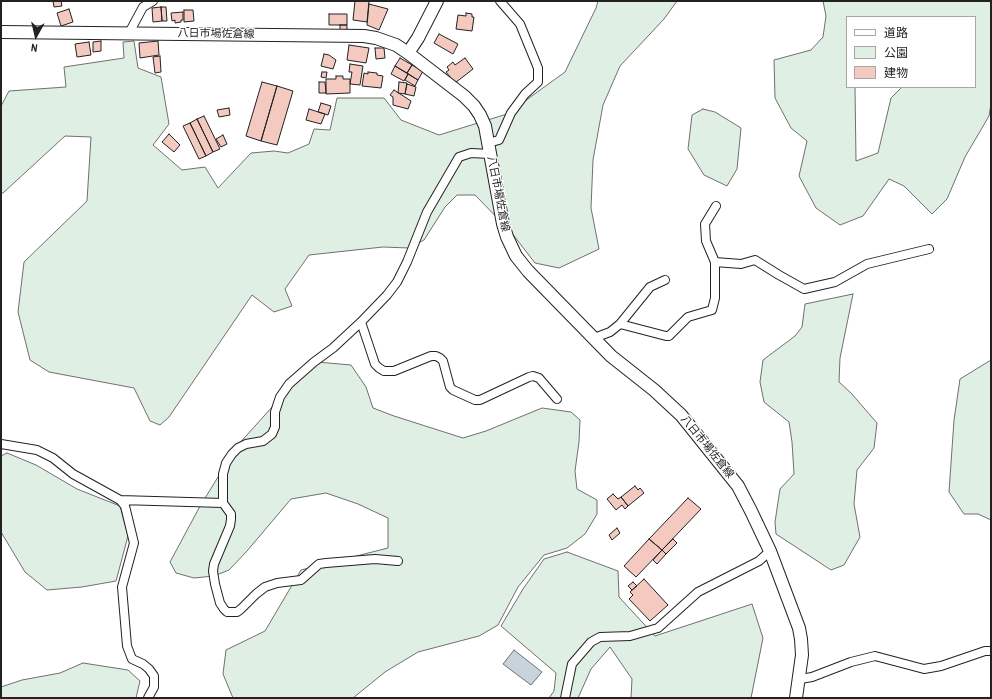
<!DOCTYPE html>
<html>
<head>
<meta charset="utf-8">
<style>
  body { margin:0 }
  #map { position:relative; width:992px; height:699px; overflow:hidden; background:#fff; font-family:"Archivo Narrow","Noto Sans JP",sans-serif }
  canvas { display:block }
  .frame { position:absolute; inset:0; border:2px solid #222; pointer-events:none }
  .legend { position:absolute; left:846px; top:16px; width:130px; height:72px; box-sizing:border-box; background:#fff; border:1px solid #a7a7a7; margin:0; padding:5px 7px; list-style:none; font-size:12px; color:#222 }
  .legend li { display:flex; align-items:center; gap:8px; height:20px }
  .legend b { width:20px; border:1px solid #a7a7a7 }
  .north { position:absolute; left:16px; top:16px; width:40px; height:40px; -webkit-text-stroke:3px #fff; paint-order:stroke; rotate:188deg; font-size:11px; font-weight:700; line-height:16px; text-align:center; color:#222 }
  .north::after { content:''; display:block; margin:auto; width:14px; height:18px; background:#222; clip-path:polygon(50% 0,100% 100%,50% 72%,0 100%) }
</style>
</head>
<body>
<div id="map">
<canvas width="992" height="699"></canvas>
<div class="frame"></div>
<ul class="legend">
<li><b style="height:5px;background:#fff"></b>道路</li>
<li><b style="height:11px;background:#e0efe3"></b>公園</li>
<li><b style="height:11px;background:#f3c9c0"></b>建物</li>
</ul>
<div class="north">N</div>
</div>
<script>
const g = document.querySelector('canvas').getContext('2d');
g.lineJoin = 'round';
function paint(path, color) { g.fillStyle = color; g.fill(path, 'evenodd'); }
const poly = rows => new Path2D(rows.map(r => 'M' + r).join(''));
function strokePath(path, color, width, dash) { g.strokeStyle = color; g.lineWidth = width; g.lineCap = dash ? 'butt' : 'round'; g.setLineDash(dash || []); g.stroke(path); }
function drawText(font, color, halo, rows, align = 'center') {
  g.font = font + ' "Archivo Narrow","Noto Sans JP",sans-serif'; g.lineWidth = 3; g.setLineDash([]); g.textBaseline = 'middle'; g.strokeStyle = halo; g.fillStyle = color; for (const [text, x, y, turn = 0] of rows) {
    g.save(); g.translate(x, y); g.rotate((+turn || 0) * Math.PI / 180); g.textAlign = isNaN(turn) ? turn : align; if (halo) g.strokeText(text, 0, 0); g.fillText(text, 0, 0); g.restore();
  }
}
const green = poly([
  [598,1,677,1,664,19,620,66,603,105,593,160,591,208,599,249,559,268,535,263,511,232,475,195,457,195,445,207,424,240,409,248,383,247,309,255,285,289,292,306,274,312,252,295,169,417,160,425,150,421,134,388,49,372,30,360,18,312,24,262,87,201,91,137,65,136,3,193,1,193,1,106,9,91,66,87,64,67,124,58,123,42,134,41,138,68,161,77,169,124,153,145,182,170,205,167,218,188,251,153,274,151,288,153,309,144,314,129,330,130,337,98,384,98,401,120,439,135,507,114,565,72,596,8,598,1],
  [823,1,991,1,991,104,989,116,965,157,947,199,932,214,904,186,889,179,863,216,840,225,816,208,799,176,807,141,791,128,775,98,774,60,811,50,823,37,826,16,823,1],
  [847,17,975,17,975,87,902,87,891,98,878,153,856,161,855,87,847,87,847,17],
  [703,109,715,112,741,128,737,169,727,186,704,175,688,149,692,115,703,109],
  [853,294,840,358,839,382,851,393,877,423,874,448,857,470,854,504,860,537,844,565,831,570,776,534,775,522,780,489,794,474,792,442,789,422,764,402,760,382,763,360,795,336,802,327,805,304,853,294],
  [991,360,991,520,978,514,964,514,949,492,954,420,960,379,991,360],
  [317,362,351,365,366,387,373,408,394,416,463,438,486,431,542,408,571,412,580,420,579,442,575,471,577,489,597,500,597,514,585,534,567,548,544,555,518,587,498,625,479,636,418,652,385,672,353,698,233,698,223,674,226,650,265,631,301,570,388,548,388,518,358,504,326,493,291,499,247,551,229,570,214,576,194,578,176,573,170,562,199,508,237,446,291,386,317,362],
  [7,453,36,465,77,489,120,506,128,536,116,581,82,587,47,590,25,572,1,532,1,456,7,453],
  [567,552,618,571,619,597,655,636,752,604,763,638,751,698,631,698,632,679,610,647,591,669,578,698,549,698,554,691,556,673,501,626,523,589,544,559,567,552],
  [83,663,128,670,140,681,136,698,1,698,1,687,22,680,60,673,83,663]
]);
const water = poly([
  [514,650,542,672,531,685,503,664,514,650]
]);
const building = poly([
  [53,1,61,1,62,6,54,7,53,1],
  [355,1,369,1,367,22,353,20,355,1],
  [369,4,388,9,379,30,367,25,369,4],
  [161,7,162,21,153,22,152,8,161,7],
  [161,7,166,7,167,21,162,21,161,7],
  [69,9,73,22,61,26,57,13,69,9],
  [184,10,193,10,194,21,184,22,184,10],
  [183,12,183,20,181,20,181,22,175,23,175,20,172,21,171,13,183,12],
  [466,13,472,14,472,17,474,17,472,31,456,29,458,15,466,16,466,13],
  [329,14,347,14,347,25,329,25,329,14],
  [340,25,347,25,347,30,340,30,340,25],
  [439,34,458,44,453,54,434,43,439,34],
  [101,41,101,51,93,52,93,42,101,41],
  [158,41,159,55,140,58,139,43,158,41],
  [89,42,91,55,77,57,75,44,89,42],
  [349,45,369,48,366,63,347,60,349,45],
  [375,48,384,48,385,58,376,59,375,48],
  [324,54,329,55,336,60,333,69,321,66,324,54],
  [160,56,161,72,155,73,153,57,160,56],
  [400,58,412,65,407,73,395,66,400,58],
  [465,58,473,69,455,83,446,72,449,70,447,67,453,62,455,65,465,58],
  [350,64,363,66,360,85,350,84,352,72,349,72,350,64],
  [412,65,423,71,418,80,407,73,412,65],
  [395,66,408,74,404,81,391,74,395,66],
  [322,72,327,72,326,78,321,77,322,72],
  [368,72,377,73,377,75,383,76,381,88,362,86,364,73,368,74,368,72],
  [408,74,418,80,415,86,405,80,408,74],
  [336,76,343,76,343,79,350,79,350,93,326,94,326,79,336,79,336,76],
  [262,82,277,86,261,141,246,136,262,82],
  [319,82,325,82,326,93,319,93,319,82],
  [399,82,407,83,405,94,398,93,399,82],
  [407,84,416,87,414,96,405,94,407,84],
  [277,86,293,91,277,145,261,141,277,86],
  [394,90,411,101,408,109,393,105,393,97,390,95,394,90],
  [321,103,331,106,328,115,318,112,321,103],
  [229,108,230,115,219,117,217,110,229,108],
  [309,109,325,114,321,124,306,120,309,109],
  [204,116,220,149,213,152,197,119,204,116],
  [197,119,213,152,206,156,190,123,197,119],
  [190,123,206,156,199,159,183,126,190,123],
  [169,134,180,145,174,152,162,142,169,134],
  [223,135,227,144,221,147,216,139,223,135],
  [635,486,638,490,640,488,644,493,628,506,621,497,635,486],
  [613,494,618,499,621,497,628,506,625,509,622,505,616,510,607,499,613,494],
  [688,498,701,509,662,550,649,539,688,498],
  [617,528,620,533,612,540,609,535,617,528],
  [649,539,662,550,636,577,624,566,649,539],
  [673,539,677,543,666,554,662,550,673,539],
  [662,550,666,554,657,564,653,560,662,550],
  [644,579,668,605,650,621,629,599,633,595,630,592,644,579],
  [633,582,637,586,632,590,628,586,633,582]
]);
const street = poly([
  [129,33,143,7,153,1],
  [488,143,499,140,511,113,525,94,538,82,538,68,520,24,500,1],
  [715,262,706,241,705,224,716,206],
  [361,322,375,364,379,368,384,371,394,371,431,356,436,356,440,358,443,361,450,387,453,390,475,400,480,400,529,377,533,376,539,378,557,399],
  [620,324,666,336,669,336,688,317,712,310,715,298,715,262,741,264,755,260,779,275,804,289,835,282,867,264,929,249],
  [594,338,610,332,620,324,650,287,665,280],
  [1,444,37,450,53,458,73,474,120,500,125,506,134,543,122,587,127,646,132,659,143,664,149,669,154,676,154,687,148,698],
  [120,500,223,503],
  [398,561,375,559,326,563,319,564,301,580,277,583,265,587,256,594,241,609,237,612,227,612,224,609,220,603,215,584,213,571,214,564,230,526,231,519,231,514,223,503,223,474,226,463,232,454,238,448,246,444,263,441,272,434,275,427,275,412,280,397,289,384,314,362,333,348,361,322,387,295,397,282,407,262,427,212,459,157,471,153,490,154],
  [800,679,812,677,851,662,875,656,924,669,941,666,985,651,991,651],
  [565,698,572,664,591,642,600,637,630,636,658,628,698,592,759,561,770,551]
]);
const secondary = poly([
  [1,32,364,36,376,38,396,45,408,53,464,96,474,106,480,115,485,126,503,224,507,237,516,256,528,271,611,356,654,390,681,415,738,486,751,511,770,551,799,628,801,639,802,655,796,698],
  [408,53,418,38,437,1]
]);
const streetNames = [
  ["八日市場佐倉線",216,34,1],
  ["八日市場佐倉線",498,194,79],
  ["八日市場佐倉線",707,447,51]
];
paint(green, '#e0efe3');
strokePath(green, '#6f6f6f', 1);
paint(water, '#c7d3dd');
strokePath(water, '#6f6f6f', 1);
paint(building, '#f3c9c0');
strokePath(building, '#222', 1);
strokePath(street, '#222', 10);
strokePath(secondary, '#222', 14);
strokePath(street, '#fff', 8);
strokePath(secondary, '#fff', 12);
drawText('11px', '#222', '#fff', streetNames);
</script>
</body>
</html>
